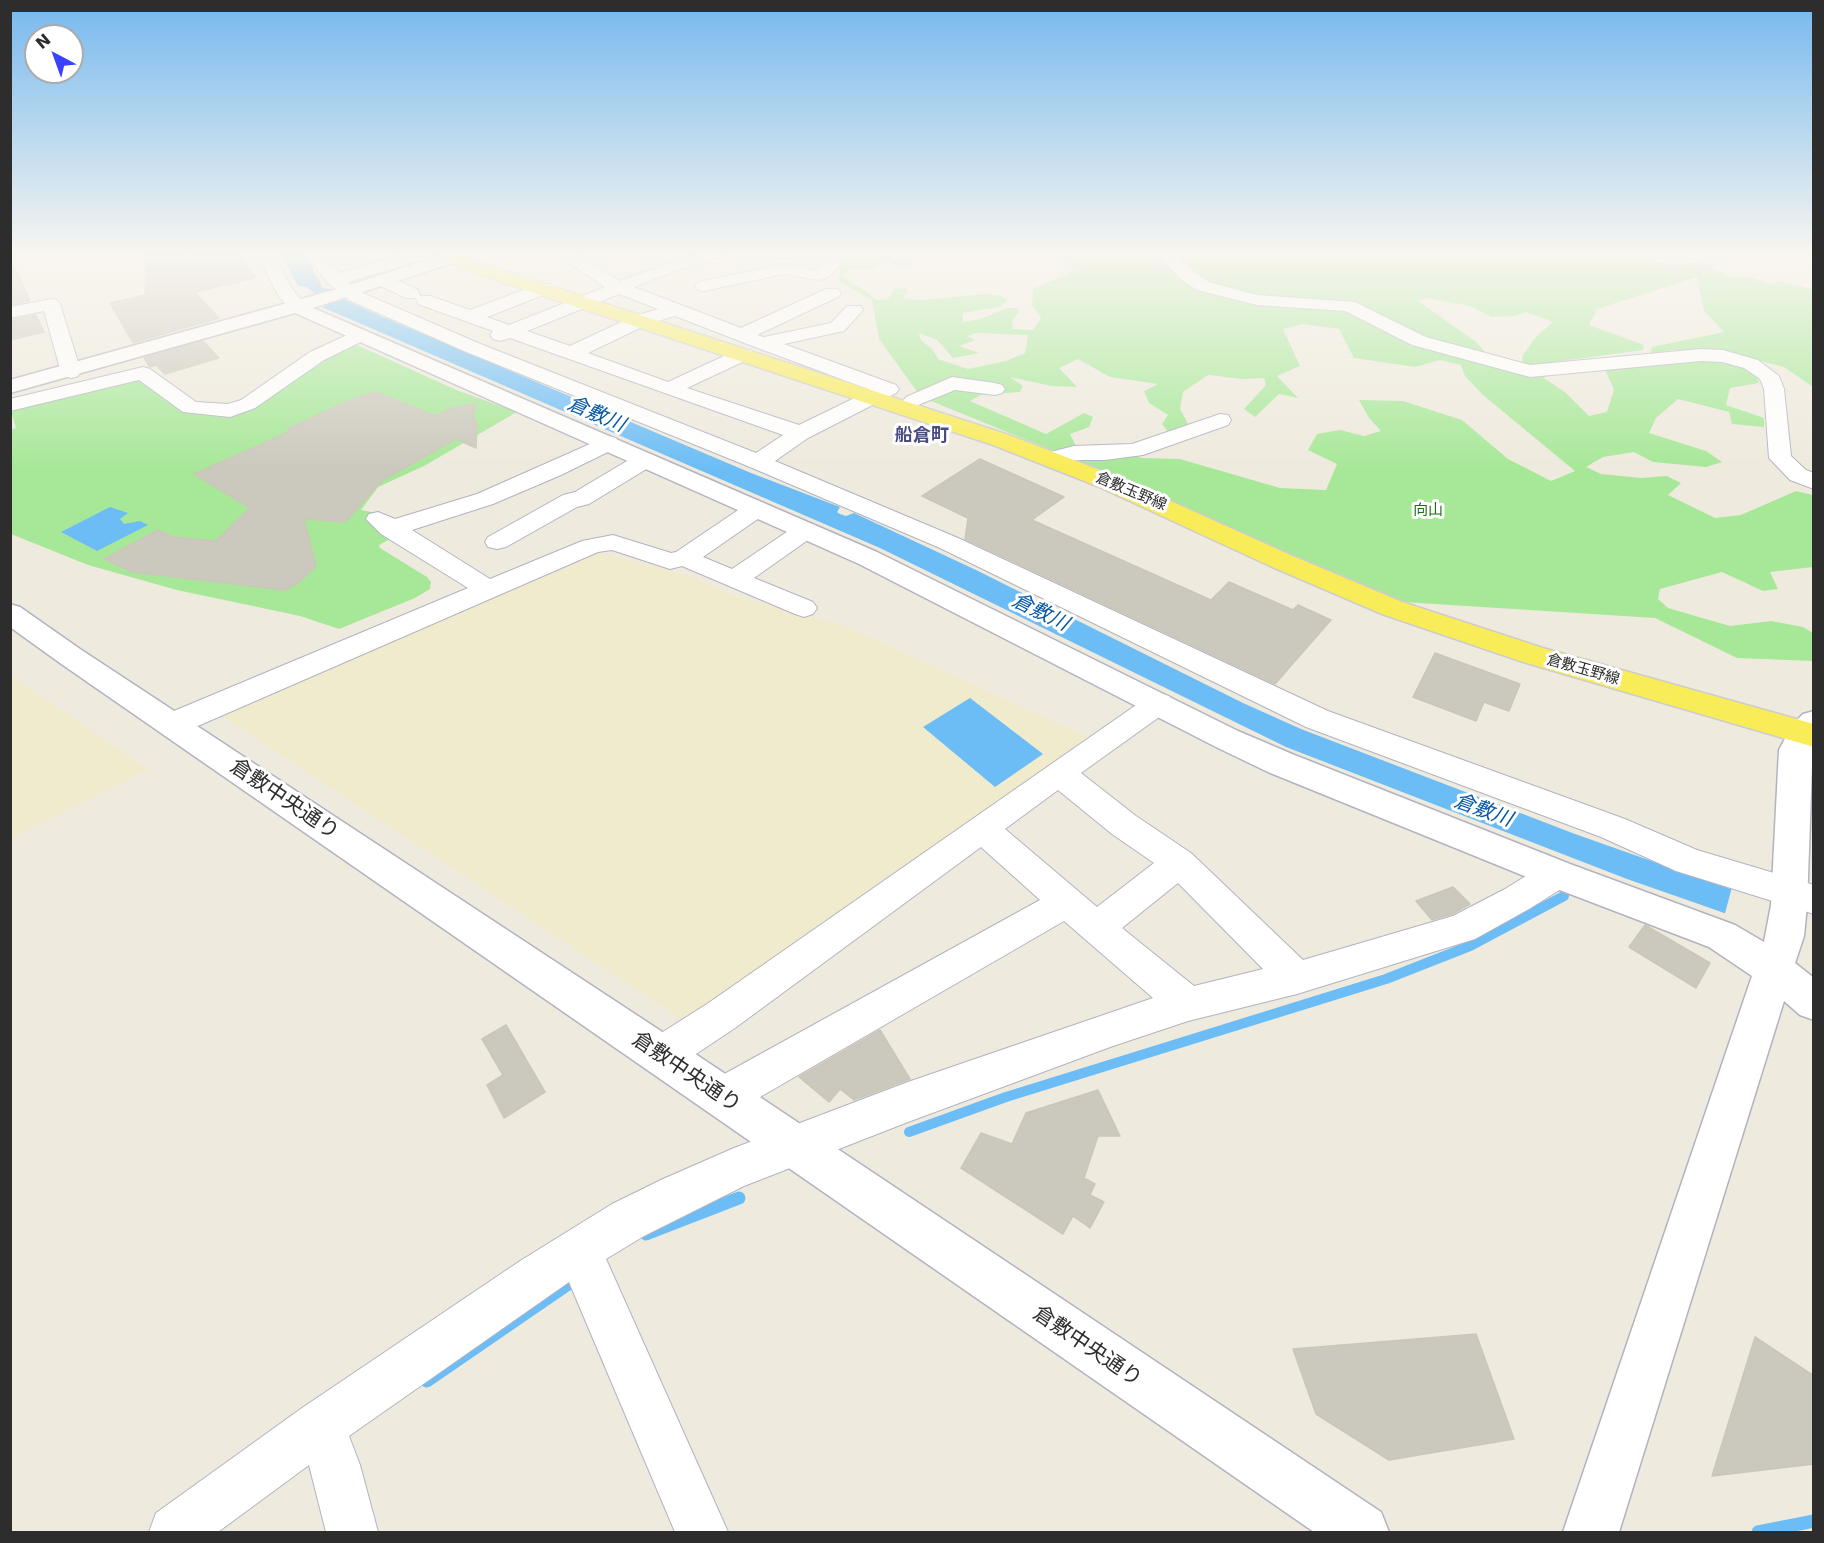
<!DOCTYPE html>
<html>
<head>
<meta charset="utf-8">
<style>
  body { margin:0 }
  #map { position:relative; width:1824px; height:1543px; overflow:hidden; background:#efeade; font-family:"DejaVu Sans",sans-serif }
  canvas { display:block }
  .frame { position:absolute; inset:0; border:12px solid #2d2d2d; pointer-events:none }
  .north { position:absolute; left:24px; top:24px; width:60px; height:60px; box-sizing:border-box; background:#fff; border:2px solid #ababab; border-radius:50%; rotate:319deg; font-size:16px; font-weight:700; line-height:24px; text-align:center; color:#2d2d2d }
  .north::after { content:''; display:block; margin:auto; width:21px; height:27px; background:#3b42ff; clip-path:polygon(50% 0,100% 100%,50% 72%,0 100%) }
</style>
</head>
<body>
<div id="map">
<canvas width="1824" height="1543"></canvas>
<div class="frame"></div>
<div class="north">N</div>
</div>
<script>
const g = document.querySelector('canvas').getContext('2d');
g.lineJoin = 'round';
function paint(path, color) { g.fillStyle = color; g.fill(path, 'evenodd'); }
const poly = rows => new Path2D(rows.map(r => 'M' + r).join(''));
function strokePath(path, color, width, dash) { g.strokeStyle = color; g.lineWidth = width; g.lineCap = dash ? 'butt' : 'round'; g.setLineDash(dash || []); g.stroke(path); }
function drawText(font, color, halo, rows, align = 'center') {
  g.font = font + ' "DejaVu Sans","Noto Sans JP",sans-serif'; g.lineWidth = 6; g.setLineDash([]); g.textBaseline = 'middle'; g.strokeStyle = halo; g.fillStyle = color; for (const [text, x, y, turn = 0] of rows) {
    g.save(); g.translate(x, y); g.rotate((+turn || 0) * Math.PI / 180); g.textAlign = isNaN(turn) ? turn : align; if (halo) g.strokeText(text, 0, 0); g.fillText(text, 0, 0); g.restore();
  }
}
const education = poly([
  [593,551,687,575,734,596,843,625,1094,740,687,1023,217,713],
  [11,676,148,769,11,839]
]);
const green = poly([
  [843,253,888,253,894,259,905,261,909,256,903,253,919,253,908,266,901,267,888,262,871,269,853,270,843,274,846,280,866,291,876,300,888,299,895,288,907,289,903,298,920,300,987,294,1000,296,1008,300,1000,307,963,313,963,322,981,319,1007,308,1017,308,1020,310,1012,321,1013,329,1033,330,1041,318,1032,305,1033,289,1075,270,1056,253,1640,253,1638,256,1647,260,1678,265,1698,261,1732,277,1750,277,1771,285,1778,281,1813,289,1813,387,1784,367,1720,350,1672,350,1650,355,1652,347,1724,332,1704,311,1697,277,1597,309,1589,325,1644,345,1643,350,1554,362,1544,378,1566,393,1589,416,1607,412,1614,390,1604,367,1698,358,1735,362,1755,373,1759,383,1730,388,1726,405,1764,418,1764,427,1732,424,1729,412,1678,399,1656,418,1649,433,1706,451,1722,462,1706,467,1653,462,1634,452,1603,457,1586,467,1601,474,1641,478,1667,476,1681,483,1668,495,1715,518,1741,515,1796,491,1813,495,1813,567,1770,572,1778,589,1763,591,1722,572,1660,589,1658,599,1668,608,1730,626,1771,621,1803,627,1813,633,1813,661,1737,658,1655,618,1372,600,1118,477,921,397,879,339,872,300,838,281],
  [1426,298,1470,306,1491,317,1515,316,1526,312,1553,322,1535,338,1523,355,1521,366,1490,357,1475,341,1418,301],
  [1303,324,1339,329,1354,358,1415,367,1440,360,1461,365,1465,376,1483,395,1575,471,1551,481,1508,459,1462,420,1403,401,1359,400,1369,418,1381,431,1364,436,1340,430,1317,434,1308,450,1337,464,1326,490,1280,488,1180,459,1141,458,1105,444,1076,446,1070,434,1089,427,1093,417,1084,413,1046,434,970,401,981,395,1020,392,1023,386,1010,377,1052,386,1077,387,1059,368,1078,359,1110,377,1158,384,1144,391,1149,403,1168,415,1162,424,1169,433,1193,433,1180,409,1183,392,1208,375,1243,379,1264,378,1266,385,1244,409,1255,417,1279,394,1298,398,1277,376,1300,366,1283,329],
  [919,333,937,340,953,358,979,353,959,346,975,340,968,336,976,333,1027,335,1028,337,1025,353,1006,361,968,369,938,359,933,350,921,340],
  [350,342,459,391,517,412,424,466,378,487,361,510,381,514,390,534,390,539,379,545,380,548,427,577,431,582,430,589,415,598,339,629,300,616,177,590,88,565,11,534,10,430,16,428,11,411,139,376,186,411,229,414]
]);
const water = poly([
  [281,253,303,253,311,265,315,266,312,268,323,288,331,289,346,300,376,314,751,473,840,507,837,512,840,514,846,516,854,513,976,570,1243,703,1301,729,1575,834,1813,918,1813,944,1627,879,1286,747,880,548,322,307,326,306,312,295,314,294,312,291,306,287,298,286],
  [110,507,128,513,120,519,124,524,140,521,148,525,97,551,61,532],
  [970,698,1043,754,995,787,923,727]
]);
const pier = poly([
  [1732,887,1814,915,1814,947,1724,917]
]);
const streamFar1 = poly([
  [909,1132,1006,1097,1386,979,1470,946,1564,896]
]);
const stream = poly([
  [646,1234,739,1198],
  [427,1381,577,1278],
  [1758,1532,1814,1521]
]);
const building = poly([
  [146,253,180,253,181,258,208,253,238,253,256,278,195,292,219,318,133,343,110,303,145,295,146,253],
  [10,256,30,301,10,305,10,256],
  [36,315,44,332,10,340,10,320,36,315],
  [203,341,219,358,165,374,156,365,150,367,144,358,203,341],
  [376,392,436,416,451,408,476,404,473,418,477,421,476,448,456,439,383,480,345,522,304,519,316,566,297,584,284,590,132,572,104,559,158,530,173,537,216,541,250,508,194,474,291,431,287,429,355,398,376,392],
  [980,459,1064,497,1032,520,1211,600,1229,582,1293,610,1298,605,1331,620,1275,684,965,539,968,518,922,496,980,459],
  [1435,653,1520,684,1509,711,1484,702,1476,721,1413,697,1435,653],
  [1453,887,1470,904,1452,914,1432,920,1416,901,1453,887],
  [1645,925,1710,963,1696,988,1629,947,1645,925],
  [506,1025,545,1092,504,1118,487,1085,503,1075,482,1039,506,1025],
  [880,1030,910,1079,854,1100,840,1089,829,1102,799,1077,880,1030],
  [1098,1090,1120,1136,1098,1136,1084,1178,1095,1184,1090,1195,1104,1202,1090,1228,1073,1216,1063,1234,961,1168,981,1133,1012,1144,1026,1113,1098,1090],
  [1476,1334,1514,1439,1389,1460,1316,1414,1293,1349,1476,1334],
  [1755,1337,1814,1376,1814,1464,1712,1476,1755,1337]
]);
const minor = poly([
  [256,253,272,253,293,290,307,306,304,310,292,310,279,297,256,253],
  [309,253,325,253,339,273,408,253,434,253,432,257,348,282,363,293,478,343,756,453,783,435,510,338,500,341,493,339,490,335,493,331,418,304,416,298,406,298,376,284,373,280,376,276,382,275,388,276,418,290,420,296,430,296,470,310,539,284,551,284,554,288,551,292,487,317,509,325,605,287,554,253,574,253,620,281,697,253,723,253,721,257,675,271,634,287,741,328,826,289,838,289,841,293,838,297,757,335,764,337,831,323,847,306,861,306,863,310,844,331,784,344,896,385,899,389,896,393,808,438,775,461,958,538,1328,711,1625,819,1697,850,1814,885,1814,914,1676,871,1601,837,1306,727,940,548,750,467,464,351,351,301,329,284,315,267,309,253],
  [619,294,658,309,634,316,570,346,527,331,619,294],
  [675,316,755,347,871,390,799,425,687,388,751,358,754,354,751,350,737,350,668,382,588,353,648,324,675,316],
  [820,253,836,253,842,263,829,277,824,279,818,280,784,274,704,291,698,290,695,286,698,282,784,264,816,270,824,262,820,253],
  [1156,253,1174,253,1194,272,1209,282,1257,295,1355,302,1426,337,1530,365,1701,349,1723,350,1758,360,1779,376,1784,389,1791,456,1806,470,1814,473,1814,489,1790,480,1769,458,1764,389,1760,379,1744,368,1722,362,1701,361,1530,377,1412,345,1345,311,1257,305,1197,290,1182,280,1156,253],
  [51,299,57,300,60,304,81,372,78,376,71,378,64,376,61,372,44,311,10,318,10,307,51,299],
  [360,329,367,331,370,335,367,339,324,360,255,408,230,417,183,412,139,380,10,411,10,399,143,367,150,369,196,402,228,404,241,400,310,352,360,329],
  [952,377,995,383,1002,385,1005,389,1002,393,995,395,955,390,913,407,906,405,903,401,906,397,952,377],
  [1220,414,1228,415,1231,420,1228,425,1143,455,1105,460,1074,460,1051,466,1043,464,1040,459,1043,454,1074,446,1132,444,1220,414],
  [608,436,616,438,619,443,616,448,561,475,493,504,412,530,490,579,582,541,613,535,671,553,676,552,747,504,756,502,765,504,768,509,765,514,703,557,732,569,797,525,806,523,815,525,818,530,815,535,754,578,813,602,817,608,813,614,804,617,795,614,682,566,670,569,612,550,598,552,184,732,173,735,162,732,158,724,162,716,468,588,381,534,366,519,369,514,378,512,395,519,477,494,608,436],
  [645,453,653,455,656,460,653,465,589,504,577,507,506,547,497,549,488,547,485,542,488,537,563,495,575,492,637,455,645,453],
  [1159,693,1169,696,1174,703,1169,710,1081,773,1136,816,1191,853,1303,960,1453,916,1505,889,1545,864,1557,860,1569,864,1574,874,1569,884,1529,909,1475,939,1297,994,1188,1021,1113,1046,908,1122,744,1186,644,1236,606,1259,728,1532,675,1532,569,1282,349,1436,360,1465,378,1532,326,1532,309,1465,218,1532,149,1532,156,1513,302,1408,520,1261,612,1204,663,1179,734,1148,908,1082,1153,998,1064,921,736,1111,722,1117,708,1111,702,1097,708,1083,1040,900,981,847,735,1028,675,1068,661,1073,647,1068,641,1055,647,1042,707,1004,1149,696,1159,693],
  [1058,790,1112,834,1154,863,1097,907,1005,829,1058,790],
  [1178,883,1263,969,1194,986,1122,928,1178,883]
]);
const tertiary = poly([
  [447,253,463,253,465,256,462,260,313,308,877,552,1238,731,1292,754,1570,864,1735,925,1764,942,1771,905,1779,750,1792,725,1803,714,1814,711,1807,905,1804,936,1795,963,1814,978,1814,1020,1800,1015,1784,1001,1619,1532,1563,1532,1752,976,1709,947,1544,884,1268,772,1216,747,859,564,295,313,10,393,10,380,341,288,447,253],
  [10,604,20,607,80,649,676,1041,1381,1512,1389,1532,1314,1532,60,663,10,627,10,604]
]);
const primary = poly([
  [449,253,475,253,469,258,471,260,1009,435,1115,476,1288,554,1402,602,1543,648,1814,724,1814,747,1523,662,1382,614,1270,566,1097,486,993,445,459,268,447,256,449,253]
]);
const farStreetnames = [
  ["倉敷玉野線",1131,492,23],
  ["倉敷玉野線",1583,670,16]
];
const farParknames = [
  ["向山",1428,511]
];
const farQuarternames = [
  ["船倉町",922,436]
];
const waterNames = [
  ["倉敷川",596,415,23],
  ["倉敷川",1040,613,26],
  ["倉敷川",1483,811,20]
];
const nearStreetnames = [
  ["倉敷中央通り",284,800,34],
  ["倉敷中央通り",686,1073,34],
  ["倉敷中央通り",1087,1347,34]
];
paint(education, '#f1ebcd');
paint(green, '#a7e898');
paint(water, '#6cbdf6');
paint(pier, '#efeade');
strokePath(streamFar1, '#6cbdf6', 10);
strokePath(stream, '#6cbdf6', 13);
paint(building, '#cbc8bd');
strokePath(building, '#cbc7b8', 1.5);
strokePath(minor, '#b2b3c1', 2);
strokePath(tertiary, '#b2b3c1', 3);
strokePath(primary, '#cdcdcd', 3);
paint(minor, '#fff');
paint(tertiary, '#fff');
paint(primary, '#f9ec59');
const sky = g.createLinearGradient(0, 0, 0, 469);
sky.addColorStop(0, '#76b8ee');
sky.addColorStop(0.54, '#f8f6f0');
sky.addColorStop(1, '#f8f6f000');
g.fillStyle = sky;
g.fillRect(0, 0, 1824, 469);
drawText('15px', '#2d2d2d', '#fff', farStreetnames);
drawText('15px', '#1b7016', '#fff', farParknames);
drawText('bold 18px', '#494b81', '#fff', farQuarternames);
drawText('italic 20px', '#0557a8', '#fff', waterNames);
drawText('21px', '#2d2d2d', '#fff', nearStreetnames);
</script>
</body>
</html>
